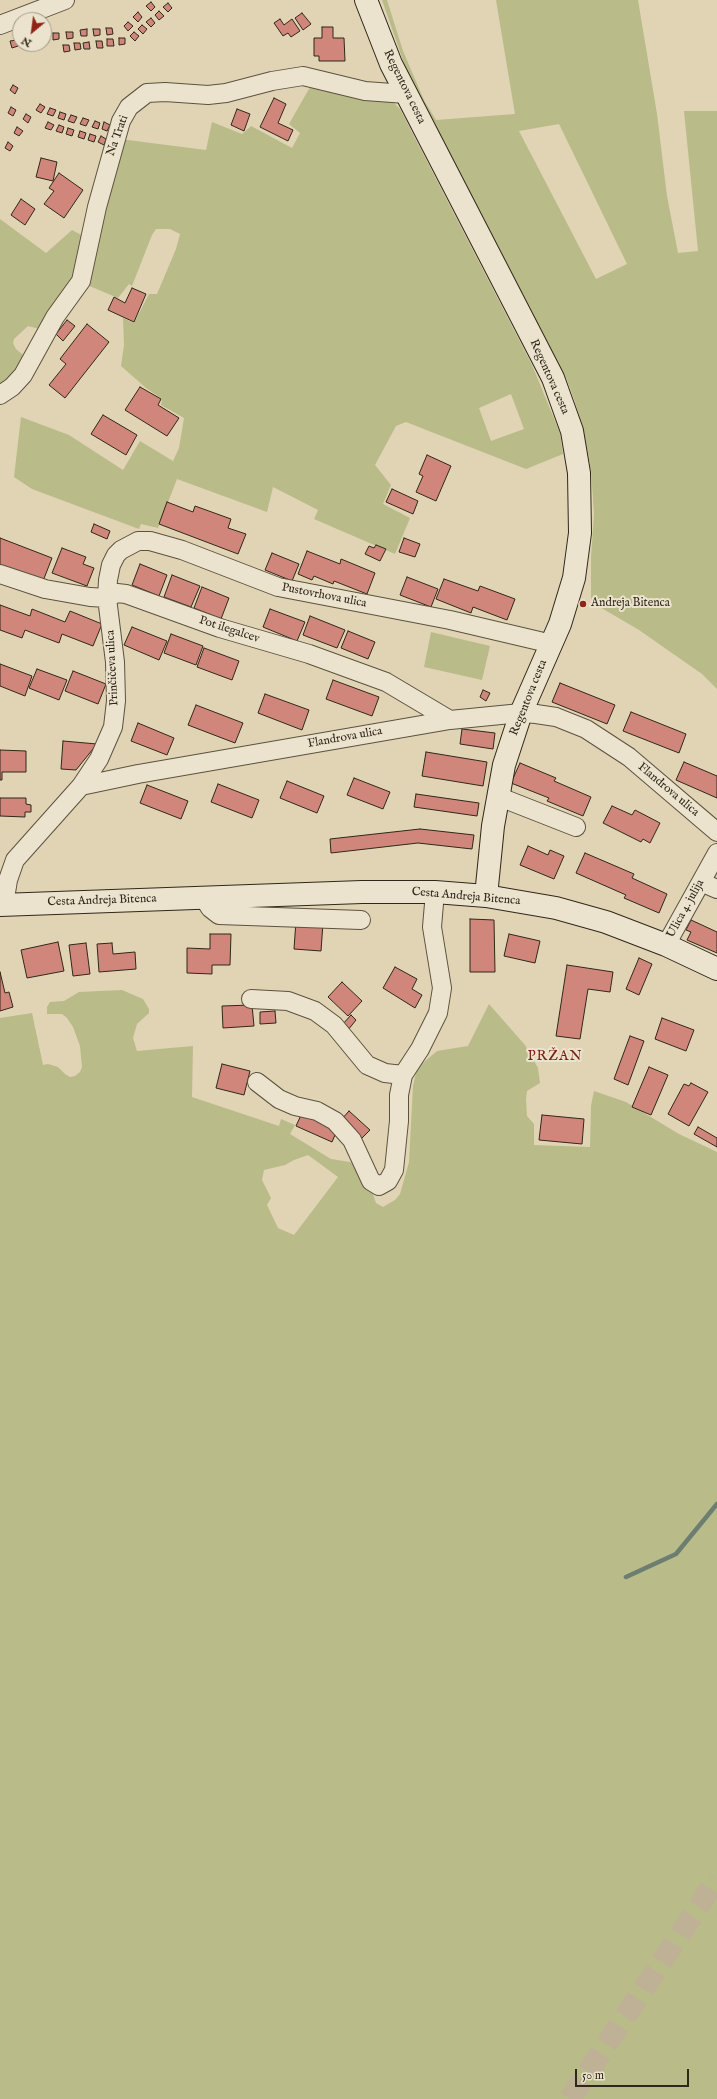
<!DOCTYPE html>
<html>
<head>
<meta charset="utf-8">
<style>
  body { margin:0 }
  #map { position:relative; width:717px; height:2099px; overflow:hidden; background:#e1d4b4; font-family:"IM FELL English",serif }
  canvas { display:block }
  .north { position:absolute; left:12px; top:12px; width:40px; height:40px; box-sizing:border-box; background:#ece3ce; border:1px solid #a19886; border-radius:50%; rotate:209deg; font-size:11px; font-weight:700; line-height:16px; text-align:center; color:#30271a }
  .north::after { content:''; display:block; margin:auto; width:14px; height:18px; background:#8f2418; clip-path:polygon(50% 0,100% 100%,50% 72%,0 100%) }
  .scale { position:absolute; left:575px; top:2069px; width:114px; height:18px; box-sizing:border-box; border:2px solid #30271a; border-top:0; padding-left:5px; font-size:12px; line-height:14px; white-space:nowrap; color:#30271a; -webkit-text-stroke:3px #ece3ce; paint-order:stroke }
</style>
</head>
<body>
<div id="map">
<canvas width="717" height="2099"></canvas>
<div class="north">N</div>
<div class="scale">50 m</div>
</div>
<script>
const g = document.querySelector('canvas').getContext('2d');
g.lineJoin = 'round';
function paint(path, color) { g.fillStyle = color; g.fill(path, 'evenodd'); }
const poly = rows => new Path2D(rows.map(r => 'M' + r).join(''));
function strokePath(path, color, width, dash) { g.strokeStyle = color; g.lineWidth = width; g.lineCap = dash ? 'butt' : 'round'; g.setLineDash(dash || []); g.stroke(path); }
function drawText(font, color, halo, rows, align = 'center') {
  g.font = font + ' "IM FELL English",serif'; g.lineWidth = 4; g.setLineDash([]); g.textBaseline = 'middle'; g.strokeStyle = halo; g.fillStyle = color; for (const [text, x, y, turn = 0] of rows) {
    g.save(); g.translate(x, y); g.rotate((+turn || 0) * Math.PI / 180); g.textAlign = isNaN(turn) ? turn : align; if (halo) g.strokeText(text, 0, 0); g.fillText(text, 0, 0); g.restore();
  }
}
const green = poly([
  [382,0,387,0,403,51,424,100,436,120,515,114,496,0,638,0,657,114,667,196,678,253,698,251,684,111,717,111,717,689,702,674,639,630,593,603,591,597,591,557,594,514,591,470,584,432,574,399,567,380,405,66],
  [559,124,627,264,596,279,519,131],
  [310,87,389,98,400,109,532,365,560,433,563,454,526,469,406,422,396,426,375,465,391,485,383,504,410,518,395,554,314,519,318,510,273,487,267,512,177,479,158,528,141,524,139,529,32,489,14,477,21,417,69,435,123,470,140,441,173,461,179,448,184,418,161,405,162,399,146,388,121,366,124,345,123,318,134,323,149,294,157,294,176,249,180,234,170,229,156,229,152,235,132,286,129,284,118,298,87,285,120,139,206,150,212,122,242,134,251,126,292,148,300,133,289,124],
  [511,394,524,429,491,441,479,408],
  [0,219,46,253,72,230,85,237,80,271,43,330,28,326,14,339,13,343,16,349,28,359,0,389],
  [431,632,490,646,482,680,424,667],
  [122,990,143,999,149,1009,149,1013,137,1024,133,1038,137,1051,193,1046,192,1097,279,1126,281,1119,295,1125,290,1134,331,1159,350,1162,361,1166,366,1173,376,1203,383,1207,395,1200,400,1194,409,1162,413,1086,417,1068,437,1051,468,1046,489,1004,525,1045,538,1068,540,1083,527,1091,526,1099,527,1116,534,1124,534,1145,590,1147,591,1106,594,1091,626,1102,679,1134,717,1152,717,2099,0,2099,0,1018,32,1013,43,1065,48,1064,58,1067,65,1074,70,1077,75,1076,80,1072,82,1067,80,1046,73,1027,67,1018,62,1014,47,1014,47,1007,50,1002,64,1001,79,992],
  [308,1155,338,1177,294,1235,278,1228,267,1205,271,1198,262,1180,264,1170,285,1165,294,1160]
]);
const stream = poly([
  [626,1577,676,1554,717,1504]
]);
const building = poly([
  [151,2,155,7,151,11,146,6,151,2],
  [168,3,172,8,168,12,163,7,168,3],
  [159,11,164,16,159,20,155,15,159,11],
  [138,12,142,17,138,22,133,17,138,12],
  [302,13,311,24,303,30,295,18,302,13],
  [151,18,155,23,151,27,146,22,151,18],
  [280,19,284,25,292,19,300,31,291,37,288,33,283,36,274,23,280,19],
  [128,22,133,26,128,31,124,26,128,22],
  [142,25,147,29,143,34,138,29,142,25],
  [322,27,333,27,333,38,344,38,345,61,319,61,319,56,314,56,314,38,322,38,322,27],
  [106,28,112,28,113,34,107,35,106,28],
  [87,29,87,36,81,36,80,30,87,29],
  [93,29,100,29,100,35,94,36,93,29],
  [66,32,73,32,73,38,67,39,66,32],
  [134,32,139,36,135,41,130,36,134,32],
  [53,33,59,33,59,39,53,40,53,33],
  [119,38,125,38,125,44,119,45,119,38],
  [107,39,113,39,114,46,107,46,107,39],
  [17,40,18,46,12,48,10,41,17,40],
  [96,41,102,41,103,48,97,48,96,41],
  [89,42,90,49,84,49,83,43,89,42],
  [74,43,80,43,81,49,75,50,74,43],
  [63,45,69,45,70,51,64,52,63,45],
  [13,85,18,88,15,94,10,90,13,85],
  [274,98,286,104,278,123,293,130,288,141,260,127,274,98],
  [40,104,45,107,41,113,36,110,40,104],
  [11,107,16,110,13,116,8,113,11,107],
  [50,108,56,110,53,116,47,114,50,108],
  [237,109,250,114,244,131,231,125,237,109],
  [60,112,66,114,64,120,58,118,60,112],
  [26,114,31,117,28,123,23,119,26,114],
  [71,115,77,117,74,123,68,121,71,115],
  [83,118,89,120,86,126,80,124,83,118],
  [95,121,100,123,98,129,92,127,95,121],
  [48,122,54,125,51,130,45,128,48,122],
  [104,122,110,125,107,131,102,129,104,122],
  [59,125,64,127,62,133,56,131,59,125],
  [17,127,23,131,19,136,14,133,17,127],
  [68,128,74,130,72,136,66,134,68,128],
  [80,131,86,133,84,139,78,137,80,131],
  [90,134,96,136,94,142,88,140,90,134],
  [101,136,106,139,104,145,98,142,101,136],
  [8,142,13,146,10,151,5,148,8,142],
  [41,158,57,162,53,181,36,177,41,158],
  [59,173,83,190,64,218,44,204,54,191,49,188,59,173],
  [21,199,35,209,25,225,11,215,21,199],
  [132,288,146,294,134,322,108,310,114,297,125,303,132,288],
  [67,320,75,326,63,341,56,334,67,320],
  [87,324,109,342,65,398,49,385,66,364,60,359,87,324],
  [140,387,161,399,158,405,179,418,167,436,125,410,140,387],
  [103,415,137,435,126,455,91,434,103,415],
  [427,455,451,466,436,501,416,492,423,476,419,474,427,455],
  [392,489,418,501,413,514,386,502,392,489],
  [167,502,193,512,195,506,231,519,228,528,246,534,238,554,159,524,167,502],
  [94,524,110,531,107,539,91,532,94,524],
  [0,538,52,558,43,581,0,565,0,538],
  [404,538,420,544,415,557,399,552,404,538],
  [376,545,386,549,380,561,365,554,369,546,374,548,376,545],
  [62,548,86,557,83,564,94,568,87,586,52,573,62,548],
  [307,551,340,564,341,559,375,573,367,594,334,581,333,584,314,576,312,580,298,574,307,551],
  [272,553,299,564,292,581,265,570,272,553],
  [140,564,167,575,159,596,132,585,140,564],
  [172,575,200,586,191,607,164,597,172,575],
  [407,577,438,589,431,607,400,595,407,577],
  [444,579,478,591,480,586,515,599,507,620,473,607,471,613,436,599,444,579],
  [202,587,229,598,221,619,194,608,202,587],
  [0,605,30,616,32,609,65,622,70,611,102,624,93,646,62,634,59,643,25,630,22,638,0,630,0,605],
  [270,609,305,622,297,641,263,627,270,609],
  [310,616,345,630,337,648,303,635,310,616],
  [132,627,167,641,159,660,124,645,132,627],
  [348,631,375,642,368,659,341,648,348,631],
  [171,634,203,646,196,665,164,653,171,634],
  [204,648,239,661,232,680,197,667,204,648],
  [0,664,32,676,25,696,0,686,0,664],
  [37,669,67,680,59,700,29,688,37,669],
  [73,671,106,684,98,704,65,691,73,671],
  [333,680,379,697,372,716,326,699,333,680],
  [560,683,615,705,607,724,552,702,560,683],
  [483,690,490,693,486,701,480,697,483,690],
  [265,694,309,710,302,730,258,713,265,694],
  [196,705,243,723,235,743,188,725,196,705],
  [631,712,686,734,679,753,623,731,631,712],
  [138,723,174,738,167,755,131,741,138,723],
  [462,729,495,733,493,749,460,744,462,729],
  [63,741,97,744,76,770,61,769,63,741],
  [0,750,26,751,26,772,2,772,2,780,0,780,0,750],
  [426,752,487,762,483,786,422,776,426,752],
  [684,762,717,776,717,798,676,780,684,762],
  [520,763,556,778,554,781,591,797,583,816,547,801,549,798,511,783,520,763],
  [354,778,390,792,383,809,347,795,354,778],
  [287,781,324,796,317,813,280,798,287,781],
  [218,784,259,800,252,818,211,802,218,784],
  [147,785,188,801,181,819,140,803,147,785],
  [416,794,479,803,477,816,414,807,416,794],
  [0,798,26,798,26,804,31,805,31,812,25,812,25,817,0,816,0,798],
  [612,806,632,815,635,810,660,823,650,843,643,839,641,842,603,823,612,806],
  [420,829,474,835,472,849,418,843,331,853,330,839,420,829],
  [528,846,548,855,550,850,564,856,554,879,520,865,528,846],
  [585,853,634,874,632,878,667,894,659,913,624,898,626,895,576,873,585,853],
  [470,919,494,920,495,972,470,972,470,919],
  [691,920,717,932,717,953,687,940,691,932,686,930,691,920],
  [296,921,323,923,321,951,294,949,296,921],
  [210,934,231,934,230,965,212,965,212,974,187,973,187,948,210,949,210,934],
  [509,934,540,941,535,963,504,956,509,934],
  [58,942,64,971,27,978,21,950,58,942],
  [86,943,90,974,73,976,69,945,86,943],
  [112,943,113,954,135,952,136,969,99,972,97,944,112,943],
  [639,958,652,964,639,995,626,989,639,958],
  [567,965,613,972,610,992,588,989,580,1039,556,1036,567,965],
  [395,967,417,979,412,989,422,995,415,1008,383,988,395,967],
  [0,972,5,993,9,992,13,1007,0,1011,0,972],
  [342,982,362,1001,348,1016,328,997,342,982],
  [252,1005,254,1026,223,1028,222,1006,252,1005],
  [275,1011,276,1023,260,1024,260,1012,275,1011],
  [351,1015,356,1020,348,1030,342,1025,351,1015],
  [662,1018,694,1030,686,1051,655,1039,662,1018],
  [630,1036,644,1041,628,1085,614,1079,630,1036],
  [222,1064,250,1071,244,1095,216,1088,222,1064],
  [649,1067,668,1075,651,1115,632,1107,649,1067],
  [691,1083,708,1092,689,1126,668,1114,684,1084,689,1086,691,1083],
  [349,1111,370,1130,361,1139,341,1120,349,1111],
  [302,1113,338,1128,332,1142,296,1126,302,1113],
  [542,1115,584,1119,582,1144,539,1140,542,1115],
  [698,1127,717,1138,717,1147,694,1134,698,1127]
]);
const highwayTunnel = poly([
  [570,2099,717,1879]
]);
const street = poly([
  [0,25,65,0],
  [0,395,12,387,23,375,55,317,81,281,97,207,121,121,129,107,147,93,165,92,208,95,226,93,272,81,303,76,365,91,406,94],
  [0,574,45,589,90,597,107,598,117,593,126,594,220,628,309,654,386,682,450,720],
  [81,786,138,774,450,720,521,713,536,714,556,717,586,729,629,757,717,832],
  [497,796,576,827],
  [701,882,717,889],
  [203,897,210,908,219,915,361,920],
  [4,905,8,880,15,860,81,786,99,759,113,727,116,701,115,662,107,598,108,580,111,565,116,555,121,550,138,541,150,541,182,550,278,587,450,620,552,644],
  [666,945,717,853],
  [251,999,288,1001,315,1011,334,1025,367,1065,385,1073,403,1075,420,1049,438,1013,442,988,432,927,435,892],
  [257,1082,279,1099,295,1106,317,1111,335,1121,352,1140,371,1181,379,1186,388,1181,394,1170,399,1121,399,1095,403,1075]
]);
const secondary = poly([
  [366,0,391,64,553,378,572,431,579,473,580,533,574,578,560,624,521,713,504,765,493,826,486,896],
  [0,905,362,892,435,892,486,896,556,908,606,922,666,945,717,969]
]);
const markers = [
  [583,604,4,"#8f2418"]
];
const streetNames = [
  ["Regentova cesta",404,87,64],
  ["Na Trati",118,136,-70],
  ["Regentova cesta",549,377,66],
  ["Pustovrhova ulica",324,596,11],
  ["Pot ilegalcev",229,630,18],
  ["Prinčičeva ulica",113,668,-93],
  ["Regentova cesta",529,698,-68],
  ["Flandrova ulica",345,738,-10],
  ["Flandrova ulica",668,790,40],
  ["Cesta Andreja Bitenca",466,897,5],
  ["Cesta Andreja Bitenca",102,901,-2],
  ["Ulica 4. julija",686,909,-61]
];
const poiNames = [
  ["Andreja Bitenca",591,604]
];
const quarterNames = [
  ["PRŽAN",555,1057]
];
paint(green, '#b9bb89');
strokePath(stream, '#6c7e71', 4.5);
paint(building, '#d1867b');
strokePath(building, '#30271a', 1);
strokePath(highwayTunnel, '#beb195', 22, [22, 11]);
strokePath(street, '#5c5240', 20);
strokePath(secondary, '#30271a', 24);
strokePath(street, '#ece3ce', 18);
strokePath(secondary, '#ece3ce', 22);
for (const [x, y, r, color] of markers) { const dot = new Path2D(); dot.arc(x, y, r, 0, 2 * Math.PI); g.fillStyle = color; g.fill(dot); strokePath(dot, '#ece3ce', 1.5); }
drawText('12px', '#30271a', '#ece3ce', streetNames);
drawText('12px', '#30271a', '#ece3ce', poiNames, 'left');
g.letterSpacing = '1px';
drawText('14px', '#7a1f14', '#ece3ce', quarterNames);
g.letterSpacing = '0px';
</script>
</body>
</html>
